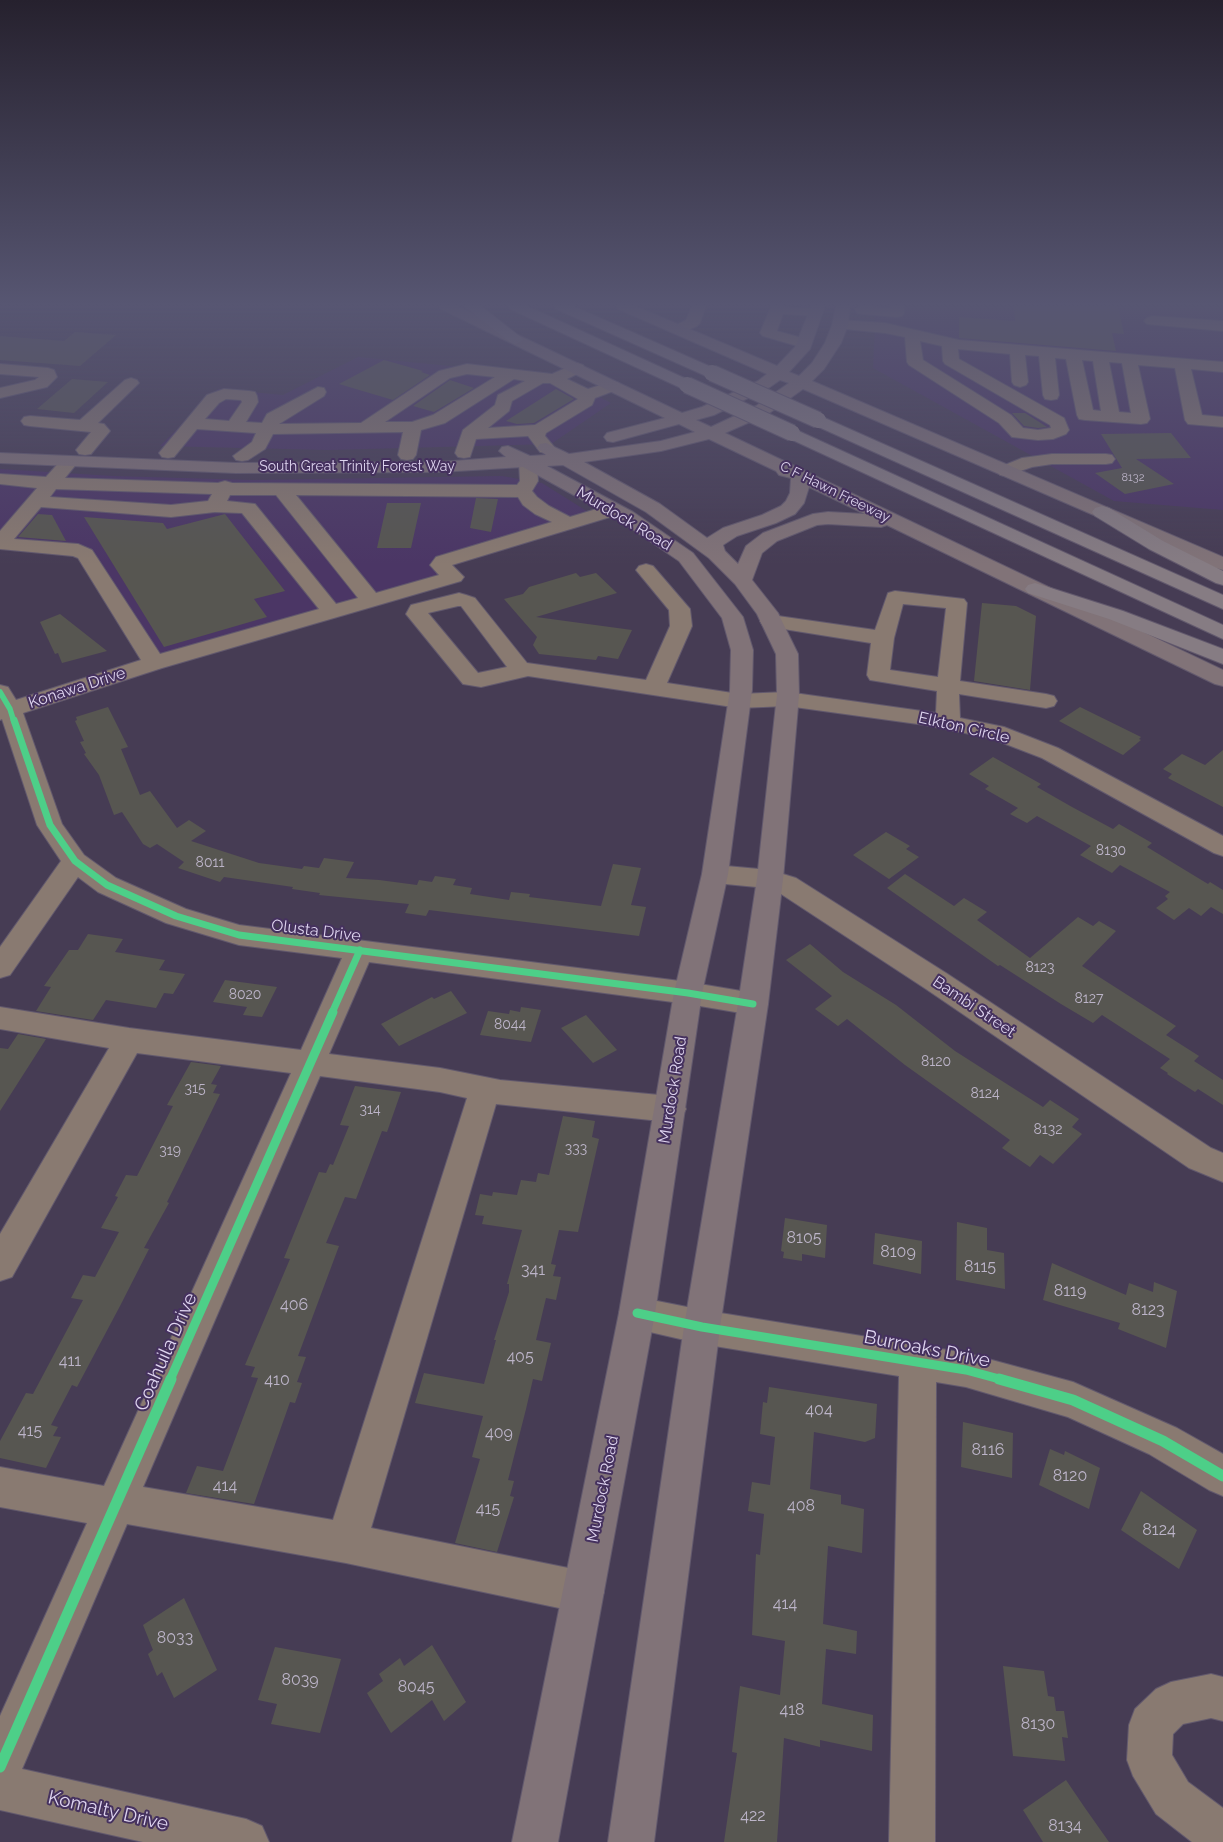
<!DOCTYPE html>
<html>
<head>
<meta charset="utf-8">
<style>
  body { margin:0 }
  canvas { display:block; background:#463c54 }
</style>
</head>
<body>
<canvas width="1223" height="1842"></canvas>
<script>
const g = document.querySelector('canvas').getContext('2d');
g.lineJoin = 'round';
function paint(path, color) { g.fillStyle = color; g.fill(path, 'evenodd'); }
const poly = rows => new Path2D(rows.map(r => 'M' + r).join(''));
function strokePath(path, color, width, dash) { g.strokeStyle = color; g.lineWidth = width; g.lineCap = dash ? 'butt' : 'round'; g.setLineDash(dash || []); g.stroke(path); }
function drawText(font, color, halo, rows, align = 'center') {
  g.font = font + ' Raleway,sans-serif'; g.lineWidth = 4; g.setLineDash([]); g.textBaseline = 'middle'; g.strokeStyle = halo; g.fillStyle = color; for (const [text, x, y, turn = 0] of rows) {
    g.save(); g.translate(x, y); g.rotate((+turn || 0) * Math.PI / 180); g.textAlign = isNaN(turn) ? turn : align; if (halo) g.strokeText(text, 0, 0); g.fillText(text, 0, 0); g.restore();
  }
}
const built = poly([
  [876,306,1223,306,1223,510,1114,501,873,368],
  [358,357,562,377,611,403,551,444,329,450,160,446,218,389,283,395],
  [0,469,113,476,252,480,502,476,542,483,601,520,450,564,464,578,143,662,83,564,75,556,0,548]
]);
const building = poly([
  [1014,306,1118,306,1124,334,1112,333,1116,351,959,338,959,317,1015,321],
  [75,332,116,335,80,366,0,360,0,336,64,341],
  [384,360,423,371,421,372,430,375,393,400,339,384],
  [72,379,108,382,74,413,37,409],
  [450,380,474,388,434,412,413,406],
  [556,389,574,399,534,423,517,424,506,421],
  [1012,413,1025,413,1047,427,1038,428,1024,426],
  [1171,433,1191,458,1136,459,1174,484,1125,494,1095,473,1122,468,1101,434],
  [476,498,498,499,491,532,470,528],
  [387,503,421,503,411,548,377,548],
  [38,514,52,515,66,541,18,537],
  [225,514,285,591,254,599,267,617,164,647,84,517,163,523,167,529],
  [576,573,580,577,596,573,617,593,536,617,632,630,618,659,598,656,596,660,539,654,533,645,537,637,504,599,523,594,529,587],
  [982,603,1016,606,1036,616,1030,690,974,681],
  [60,614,107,651,62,663,58,653,55,654,40,622],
  [108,707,128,747,121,749,140,795,150,791,177,828,189,820,206,831,191,841,259,863,302,869,304,866,319,868,324,858,354,862,346,878,379,880,417,885,419,880,432,882,435,876,456,879,453,885,472,888,470,894,509,900,511,892,530,894,529,897,601,906,613,864,641,868,631,905,646,907,639,936,429,910,426,916,405,913,409,904,319,895,320,893,292,889,293,887,224,877,220,882,178,868,184,862,157,844,150,848,143,844,122,812,114,815,99,775,84,754,86,753,80,742,84,741,75,721,77,720,76,717],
  [1080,707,1141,737,1139,739,1141,740,1123,755,1059,721],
  [1223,750,1223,807,1168,778,1172,774,1163,769,1182,754,1205,765],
  [993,757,1041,784,1037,787,1072,807,1113,829,1119,824,1152,843,1147,847,1208,884,1210,882,1223,890,1223,914,1211,907,1201,916,1189,908,1174,920,1156,908,1168,899,1165,896,1170,892,1120,865,1112,873,1080,855,1091,846,1037,816,1027,823,1010,814,1018,808,985,789,989,786,969,774],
  [886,832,910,846,906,849,919,857,889,879,853,855],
  [905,874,954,906,964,898,987,912,977,920,1030,958,1078,917,1093,926,1099,921,1116,931,1082,966,1176,1026,1166,1035,1199,1056,1194,1061,1223,1080,1223,1105,1198,1089,1195,1092,1167,1074,1168,1073,1160,1068,1170,1059,1102,1015,1093,1023,1061,1004,1000,965,998,966,887,888],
  [88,934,123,939,115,952,165,960,159,970,185,974,173,994,164,993,156,1008,106,1000,93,1020,36,1011,51,987,44,986,69,950,78,950],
  [810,944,843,972,896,1005,955,1051,991,1074,1043,1107,1050,1100,1079,1119,1072,1127,1082,1134,1053,1164,1040,1155,1030,1167,1002,1148,1010,1140,905,1065,847,1019,838,1026,815,1009,832,996,786,960],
  [225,980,277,987,262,1017,243,1015,247,1007,213,1002],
  [451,991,467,1013,399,1046,381,1024,432,997,434,999],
  [521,1007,541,1010,531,1042,480,1035,488,1011,509,1014,510,1010,520,1012],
  [586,1015,617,1050,593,1063,561,1028],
  [18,1034,46,1039,0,1111,0,1048,8,1049],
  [191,1062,221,1066,211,1084,217,1085,213,1093,220,1094,177,1182,167,1202,169,1203,144,1248,149,1249,120,1306,77,1387,72,1385,51,1425,58,1427,53,1436,61,1437,46,1468,0,1458,0,1441,26,1393,33,1394,83,1300,71,1298,83,1275,95,1277,119,1232,101,1228,118,1197,115,1196,126,1175,137,1176,173,1106,167,1105],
  [355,1086,401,1092,387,1132,382,1131,356,1199,345,1197,326,1243,339,1246,298,1356,306,1357,297,1382,302,1383,295,1403,290,1402,254,1504,186,1493,197,1466,223,1471,258,1378,251,1377,255,1367,245,1365,290,1259,284,1258,319,1172,326,1173,330,1164,333,1165,349,1126,340,1125],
  [563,1116,595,1121,592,1137,599,1139,578,1232,559,1230,551,1264,556,1265,553,1276,561,1277,556,1300,546,1298,536,1340,551,1343,542,1381,533,1379,526,1409,508,1480,514,1481,510,1496,514,1497,497,1552,455,1543,480,1459,472,1457,483,1416,415,1403,424,1373,484,1384,496,1340,494,1340,509,1292,509,1284,507,1284,522,1230,482,1224,484,1216,475,1215,480,1194,492,1196,493,1192,517,1195,521,1180,536,1182,538,1173,549,1175],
  [785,1218,827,1225,825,1258,802,1254,802,1261,783,1258,784,1252,781,1251],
  [957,1222,987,1228,987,1250,1004,1253,1005,1289,956,1280],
  [875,1233,922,1241,921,1274,873,1264],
  [1052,1263,1126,1295,1129,1283,1153,1292,1154,1282,1177,1291,1166,1348,1118,1329,1120,1323,1043,1300],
  [769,1387,877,1404,875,1438,865,1442,814,1432,810,1489,841,1495,841,1504,864,1509,862,1553,828,1546,823,1624,857,1631,856,1654,826,1649,822,1704,873,1715,872,1751,820,1740,820,1747,784,1738,777,1842,724,1842,737,1753,732,1752,740,1686,780,1695,785,1641,752,1635,756,1554,760,1555,764,1514,748,1511,752,1482,770,1485,775,1437,760,1434,763,1402,767,1403],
  [963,1422,1013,1433,1012,1478,961,1467],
  [1050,1449,1064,1455,1065,1451,1100,1468,1089,1509,1039,1485],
  [1141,1491,1197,1530,1179,1569,1121,1530],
  [184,1598,217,1670,174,1698,162,1672,157,1676,148,1654,153,1650,143,1625],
  [432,1645,466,1702,444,1721,432,1700,391,1733,367,1693,383,1681,379,1674,400,1658,404,1666],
  [275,1647,341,1659,320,1733,271,1724,277,1704,258,1700],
  [1003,1666,1044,1671,1048,1696,1054,1697,1056,1711,1064,1711,1068,1738,1062,1737,1065,1761,1013,1756],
  [1066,1780,1085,1808,1109,1842,1043,1842,1023,1810]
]);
const minor = poly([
  [692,306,706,306,700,323,697,326,684,332,674,332,671,329,674,326,686,320,692,306],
  [771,306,821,309,823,312,821,315,816,316,783,314,777,331,809,340,812,343,809,346,804,348,763,336,760,333,771,306],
  [865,306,890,308,890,306,904,306,904,313,902,316,897,317,862,314,857,313,855,310,857,307,865,306],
  [1152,316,1223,321,1223,331,1147,324,1144,321,1147,318,1152,316],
  [840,320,885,323,959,340,1223,362,1223,372,1191,369,1202,415,1223,417,1223,427,1188,424,1185,420,1175,368,1138,365,1150,419,1147,423,1141,424,1085,420,1079,419,1077,415,1066,359,1055,358,1059,395,1057,399,1051,400,1045,399,1043,395,1039,356,1025,355,1028,382,1026,385,1020,387,1014,385,1012,382,1010,354,958,349,959,359,1064,418,1069,430,1066,434,1053,439,1038,440,1012,437,999,423,909,365,907,362,905,337,885,333,835,328,832,325,835,322,840,320],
  [920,341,942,346,943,361,945,364,1050,425,1051,428,1038,430,1023,428,1011,415,923,360,920,341],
  [1082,360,1093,361,1101,411,1093,410,1082,360],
  [1109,362,1122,363,1131,413,1119,412,1109,362],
  [577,363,583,365,585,368,583,371,567,379,588,389,613,381,619,383,621,386,619,389,595,398,592,405,546,433,545,436,555,448,552,452,546,453,540,452,528,436,476,439,470,457,464,458,458,457,455,453,463,430,495,405,498,395,525,381,514,379,445,423,421,430,416,455,413,459,407,460,401,459,398,455,403,432,273,434,265,449,248,460,242,461,236,460,233,456,252,442,256,433,197,429,174,457,168,458,162,457,159,453,207,395,224,389,249,391,255,392,257,396,258,402,246,422,262,423,267,414,318,387,324,388,326,392,324,396,279,424,361,423,439,371,467,364,552,374,577,363],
  [467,374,495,377,433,415,412,422,385,422,450,378,467,374],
  [543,383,550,383,578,399,535,425,488,428,509,411,512,401,543,383],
  [226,399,241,400,242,402,229,421,205,419,219,403,226,399],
  [0,364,48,368,54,370,57,377,47,387,0,398,0,388,35,380,39,377,0,374,0,364],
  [131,378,137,380,139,383,98,423,104,424,110,431,91,454,85,455,79,454,76,450,91,432,30,426,24,425,21,421,24,417,30,416,80,420,125,380,131,378],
  [1052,454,1106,454,1112,455,1115,459,1112,463,1106,464,1052,464,1032,467,1006,476,1000,475,997,471,1000,467,1022,458,1052,454],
  [69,457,75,458,78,462,65,478,218,483,225,481,232,483,517,485,520,481,519,463,522,459,528,458,534,459,537,463,538,481,532,491,537,497,549,506,570,517,613,504,620,506,622,510,620,514,452,565,464,577,461,581,162,668,23,713,62,824,84,855,116,878,186,909,239,925,688,982,753,993,763,996,768,1004,763,1012,753,1015,688,1004,369,962,329,1054,440,1068,500,1080,670,1096,681,1100,686,1109,681,1118,670,1122,496,1104,371,1528,583,1571,598,1577,604,1592,598,1607,583,1613,346,1563,127,1524,22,1769,246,1819,262,1826,269,1842,143,1842,0,1810,0,1716,87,1523,0,1507,0,1467,104,1486,291,1073,137,1053,12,1277,0,1281,0,1234,109,1048,0,1029,0,1007,129,1028,301,1050,342,958,239,945,166,923,98,892,78,877,10,975,0,978,0,947,61,861,37,825,2,719,0,720,0,685,8,687,16,700,141,660,78,558,73,556,0,549,0,531,37,488,0,484,0,474,46,477,63,458,69,457],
  [56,489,212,494,208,501,171,505,50,497,56,489],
  [230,495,276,495,358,598,336,604,255,504,227,501,230,495],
  [296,495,518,497,523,505,535,514,552,522,436,557,430,565,439,575,376,593,296,495],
  [41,507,171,517,215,512,242,513,319,609,160,654,92,550,78,544,14,539,41,507],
  [320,1076,440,1092,467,1098,333,1520,143,1487,320,1076],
  [646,564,653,566,690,609,692,626,667,683,739,694,787,692,936,713,937,691,870,680,867,675,871,643,771,627,763,626,760,621,763,616,771,615,875,630,888,593,895,591,964,599,967,603,960,681,1046,694,1054,696,1057,701,1054,706,1046,708,959,694,960,718,1004,727,1058,748,1223,836,1223,856,1214,853,1042,758,990,738,925,725,787,706,739,708,528,676,481,687,463,684,406,614,411,605,459,593,466,595,475,598,527,663,646,680,670,626,669,610,636,570,639,566,646,564],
  [903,604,946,608,938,677,890,670,894,638,903,604],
  [458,606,461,606,507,667,478,673,428,613,458,606],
  [715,865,770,870,796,878,946,973,1211,1148,1223,1153,1223,1182,1189,1168,926,989,778,892,767,888,715,883,706,880,702,874,706,868,715,865],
  [637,1297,702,1310,966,1353,1073,1382,1177,1428,1223,1454,1223,1496,1209,1490,1149,1454,1068,1417,966,1387,936,1382,935,1842,889,1842,899,1376,702,1344,637,1329,624,1325,619,1313,624,1301,637,1297],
  [1211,1674,1223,1677,1223,1721,1211,1718,1183,1724,1173,1734,1172,1755,1188,1782,1223,1808,1223,1842,1192,1842,1156,1814,1133,1776,1127,1760,1129,1725,1135,1709,1156,1689,1171,1682,1211,1674]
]);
const major = poly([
  [439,306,457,306,682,413,702,407,758,381,767,374,618,309,616,306,635,306,777,366,795,347,811,306,825,306,810,349,789,372,799,376,812,363,825,343,832,325,836,306,850,306,848,325,841,343,824,369,812,381,1223,557,1223,570,1216,568,803,389,768,414,725,433,1223,670,1223,686,1215,684,887,525,881,527,828,524,817,525,777,541,762,553,752,580,778,613,798,654,799,695,783,879,768,1004,720,1327,654,1842,608,1842,684,1327,738,1004,757,879,777,695,776,654,757,614,735,584,709,558,646,512,563,465,547,466,633,512,693,553,743,617,753,650,752,690,728,874,702,993,655,1313,558,1842,512,1842,619,1313,674,993,702,874,730,690,731,650,722,618,679,561,619,520,523,467,440,472,236,473,0,463,0,453,236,463,440,462,506,457,499,451,502,447,508,446,530,456,546,455,537,448,540,444,546,443,569,454,661,441,695,432,679,424,613,442,607,441,604,437,607,433,665,418,441,309,439,306],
  [780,380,789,383,756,406,711,427,696,420,714,415,770,387,780,380],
  [709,439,776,471,779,475,791,478,790,493,786,501,781,506,762,515,723,528,707,538,660,504,584,462,661,451,709,439],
  [809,487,865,514,828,512,813,514,763,533,746,546,738,564,725,551,723,545,737,536,776,523,795,514,804,503,809,487]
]);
const highway = poly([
  [464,306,481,306,523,339,520,342,515,344,510,342,464,306],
  [508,306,527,306,693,382,695,385,693,388,687,390,681,388,510,309,508,306],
  [554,306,573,306,718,370,720,373,718,376,712,378,706,376,556,309,554,306],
  [818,415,1223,595,1223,609,812,424,809,420,812,416,818,415],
  [792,428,1223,625,1223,639,786,437,783,433,786,429,792,428],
  [1102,506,1109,508,1163,541,1223,571,1223,585,1216,583,1149,549,1095,516,1092,512,1095,508,1102,506],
  [1035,583,1123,611,1223,649,1223,664,1109,619,1028,593,1025,589,1028,585,1035,583]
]);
const highwayBridge = poly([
  [712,373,818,420],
  [687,385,792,433]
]);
const cyclewayFar3 = poly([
  [0,692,10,709,14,722]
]);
const cyclewayFar2 = poly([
  [14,720,50,825,75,861,107,885,176,916,239,935,688,993,753,1004],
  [332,1013,360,950]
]);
const cyclewayFar1 = poly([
  [637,1313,702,1327,966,1370,1003,1380],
  [170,1380,333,1012]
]);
const cycleway = poly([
  [999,1379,1073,1400,1163,1441,1223,1476],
  [0,1767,171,1379]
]);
const farNumbernames = [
  ["8132",1133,478]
];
const farStreetnames = [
  ["South Great Trinity Forest Way",357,467],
  ["C F Hawn Freeway",835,492,26]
];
const numberNames = [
  ["8130",1111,851],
  ["8011",210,863],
  ["8123",1040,968],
  ["8020",245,995],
  ["8127",1089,999],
  ["8044",510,1025],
  ["8120",936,1062],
  ["315",195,1089],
  ["8124",985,1094],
  ["314",370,1110],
  ["8132",1048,1130],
  ["333",576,1149],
  ["319",170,1151]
];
const streetNames = [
  ["Murdock Road",624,519,31],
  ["Konawa Drive",77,688,-18],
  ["Elkton Circle",964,728,13],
  ["Olusta Drive",316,931,7],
  ["Bambi Street",974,1007,34],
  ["Murdock Road",673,1090,-81],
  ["Murdock Road",603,1489,-79]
];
const nearNumbernames = [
  ["8105",804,1238],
  ["8109",898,1252],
  ["8115",980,1267],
  ["341",533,1270],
  ["8119",1070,1291],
  ["406",294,1305],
  ["8123",1148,1310],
  ["405",520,1357],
  ["411",70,1361],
  ["410",277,1380],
  ["404",819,1410],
  ["415",30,1431],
  ["409",499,1433],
  ["8116",988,1450],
  ["8120",1070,1476],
  ["414",225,1486],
  ["408",801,1506],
  ["415",488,1509],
  ["8124",1159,1530],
  ["414",785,1604],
  ["8033",175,1638],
  ["8039",300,1680],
  ["8045",416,1687],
  ["418",792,1710],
  ["8130",1038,1724],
  ["422",753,1816],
  ["8134",1065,1826]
];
const nearStreetnames = [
  ["Burroaks Drive",927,1349,11],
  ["Coahuila Drive",166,1352,-66],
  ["Komalty Drive",108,1811,13]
];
paint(built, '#4b3665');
paint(building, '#575651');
strokePath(minor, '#62596d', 2);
strokePath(major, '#62596d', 2);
strokePath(highway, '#62596d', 2);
paint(minor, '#897a71');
paint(major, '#817378');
paint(highway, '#867c83');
strokePath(highwayBridge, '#62596d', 18, []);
strokePath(highwayBridge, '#867c83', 16);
strokePath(cyclewayFar3, '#4dcf88', 5.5);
strokePath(cyclewayFar2, '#4dcf88', 7);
strokePath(cyclewayFar1, '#4dcf88', 9);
strokePath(cycleway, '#4dcf88', 11);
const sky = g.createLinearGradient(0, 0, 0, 564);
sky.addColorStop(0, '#26212e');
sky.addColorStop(0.54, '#575672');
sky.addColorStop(1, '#57567200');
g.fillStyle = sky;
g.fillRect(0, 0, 1223, 564);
drawText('11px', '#bcb4c8', null, farNumbernames);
drawText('14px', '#ded4ef', '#45315e', farStreetnames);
drawText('14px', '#bcb4c8', null, numberNames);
drawText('16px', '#ded4ef', '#45315e', streetNames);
drawText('16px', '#bcb4c8', null, nearNumbernames);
drawText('19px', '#ded4ef', '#45315e', nearStreetnames);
</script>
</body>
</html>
